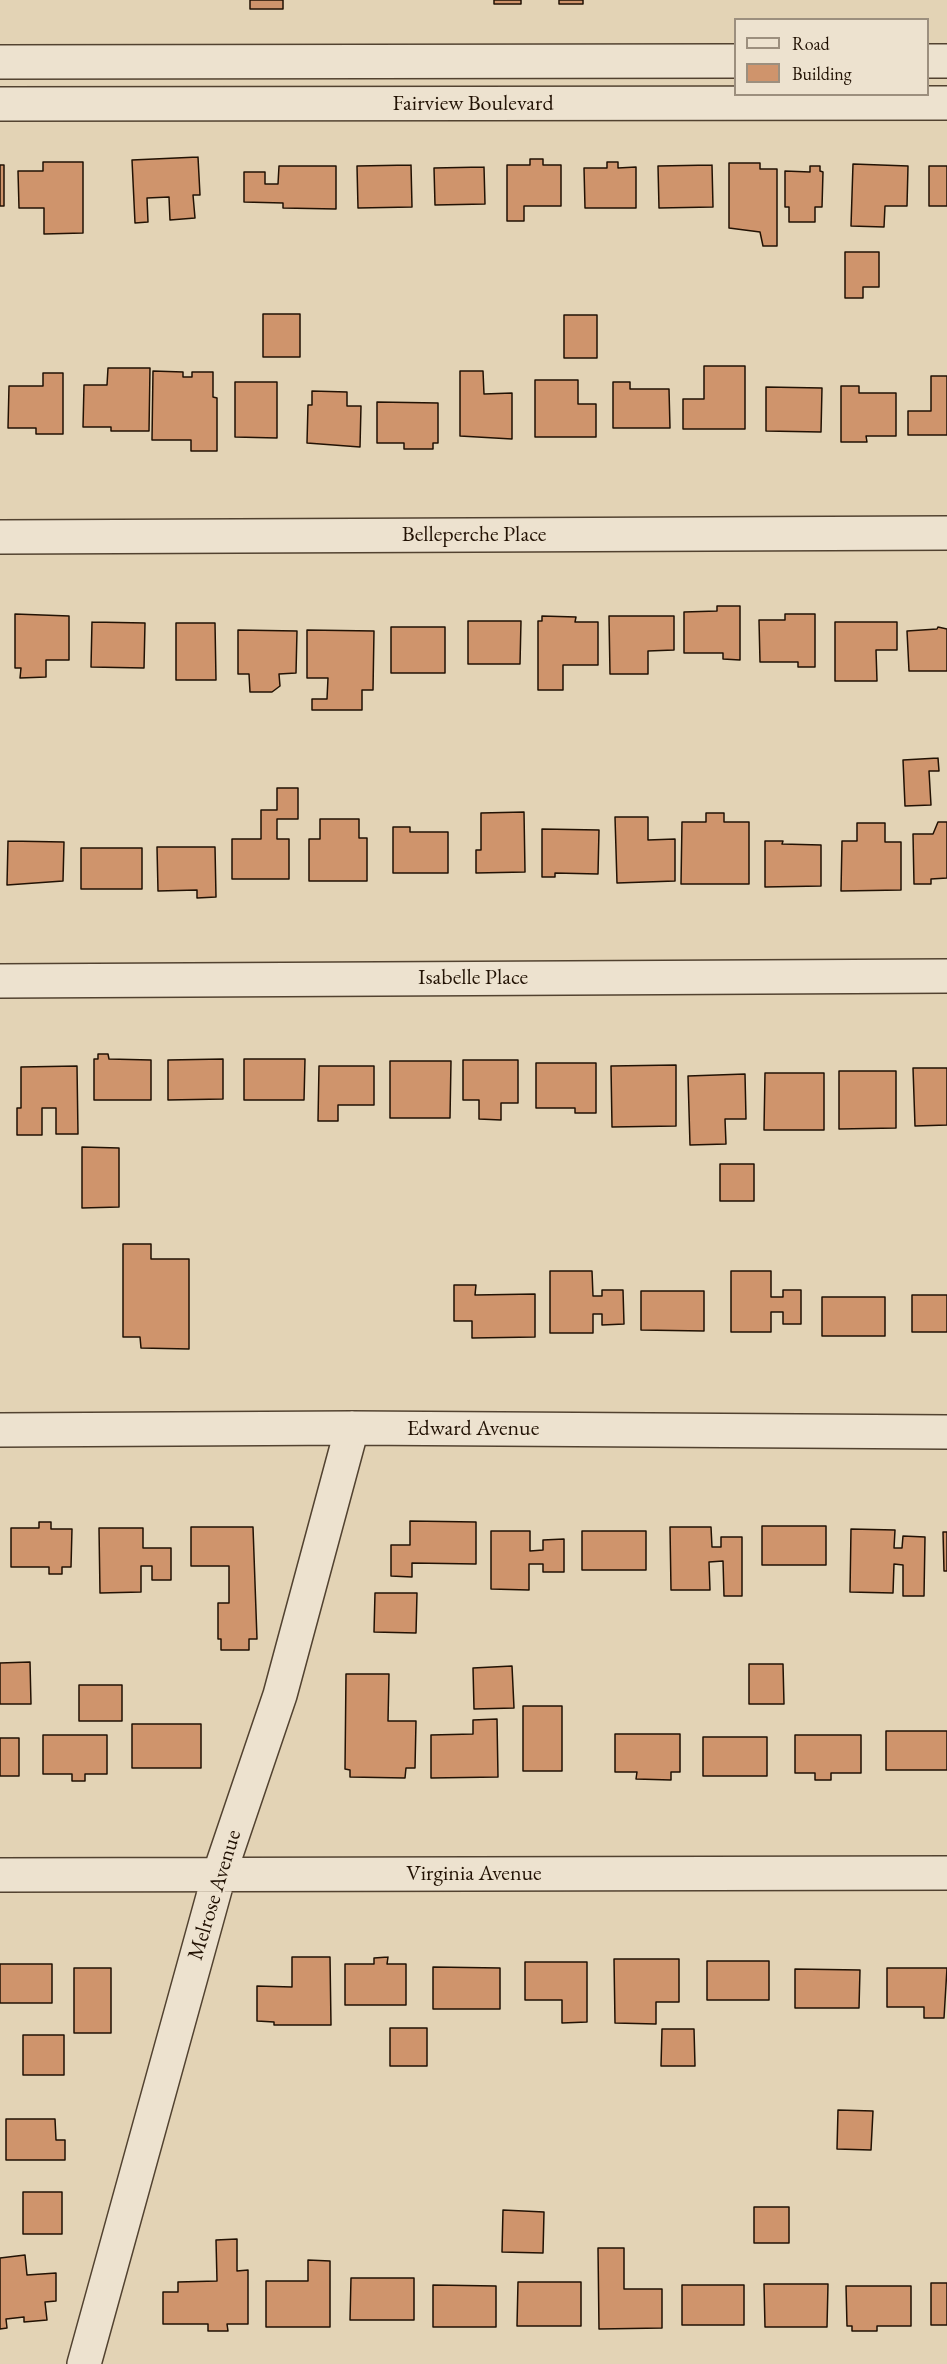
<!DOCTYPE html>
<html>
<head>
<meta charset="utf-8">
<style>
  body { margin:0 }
  #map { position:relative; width:947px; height:2364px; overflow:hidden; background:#e3d3b5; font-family:"EB Garamond",serif }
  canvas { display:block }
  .legend { position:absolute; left:734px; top:18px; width:195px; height:78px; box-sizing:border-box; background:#ede2cf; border:2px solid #9c8f7e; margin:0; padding:8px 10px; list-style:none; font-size:18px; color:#221204 }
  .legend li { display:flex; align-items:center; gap:12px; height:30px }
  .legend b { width:30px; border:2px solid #9c8f7e }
</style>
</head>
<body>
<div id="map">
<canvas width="947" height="2364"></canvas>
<ul class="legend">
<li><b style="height:8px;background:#ede2cf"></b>Road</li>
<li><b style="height:16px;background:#cf946c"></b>Building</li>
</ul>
</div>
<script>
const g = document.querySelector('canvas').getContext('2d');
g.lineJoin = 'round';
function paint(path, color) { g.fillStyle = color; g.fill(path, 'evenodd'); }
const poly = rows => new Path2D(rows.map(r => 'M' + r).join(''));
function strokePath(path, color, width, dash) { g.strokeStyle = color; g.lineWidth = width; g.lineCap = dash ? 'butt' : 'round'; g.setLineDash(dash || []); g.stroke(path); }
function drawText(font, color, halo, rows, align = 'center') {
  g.font = font + ' "EB Garamond",serif'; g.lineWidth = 4.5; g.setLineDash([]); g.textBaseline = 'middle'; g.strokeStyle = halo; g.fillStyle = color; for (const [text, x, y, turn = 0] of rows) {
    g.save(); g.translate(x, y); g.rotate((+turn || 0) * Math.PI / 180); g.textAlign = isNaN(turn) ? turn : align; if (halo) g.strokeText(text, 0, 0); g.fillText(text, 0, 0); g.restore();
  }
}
const building = poly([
  [250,0,283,0,283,9,250,9,250,0],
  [494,0,521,0,521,4,494,4,494,0],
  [559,0,583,0,583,4,559,4,559,0],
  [198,157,200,195,193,195,195,218,170,220,169,197,147,198,148,222,135,223,132,160,198,157],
  [530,159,543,159,543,165,561,165,561,206,524,206,524,221,507,221,507,165,530,165,530,159],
  [43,162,83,162,83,233,44,234,44,208,19,208,18,171,43,171,43,162],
  [607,162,618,162,618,168,636,167,636,208,585,208,584,168,607,168,607,162],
  [729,163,760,163,760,169,777,169,777,246,763,246,760,232,729,228,729,163],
  [853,164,908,166,907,206,885,206,884,227,851,226,853,164],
  [0,165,4,165,4,206,0,206,0,165],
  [411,165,412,207,358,208,357,166,411,165],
  [712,165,713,207,659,208,658,166,712,165],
  [279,166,336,166,336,209,283,208,283,203,244,202,244,172,265,172,265,184,278,184,279,166],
  [810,166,820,166,820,171,823,172,822,207,815,207,815,222,789,222,789,207,785,207,785,171,810,172,810,166],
  [929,166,947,166,947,206,929,206,929,166],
  [484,167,485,204,435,205,434,168,484,167],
  [845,252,879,252,879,287,863,287,863,298,845,298,845,252],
  [263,314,300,314,300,357,263,357,263,314],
  [564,315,597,315,597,358,564,358,564,315],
  [704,366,745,366,745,429,683,429,683,399,704,399,704,366],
  [108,368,150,368,149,431,111,431,111,427,83,427,84,385,107,385,108,368],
  [153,371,183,372,183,377,192,377,192,372,213,372,213,397,217,398,217,451,191,451,191,440,152,440,153,371],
  [460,371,483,371,484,394,512,393,512,439,460,436,460,371],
  [43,373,63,373,63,434,36,434,36,428,8,428,9,386,43,386,43,373],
  [931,376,947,376,947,435,908,435,908,411,931,411,931,376],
  [535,380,578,380,578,404,596,404,596,437,535,437,535,380],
  [235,382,277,382,277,438,235,437,235,382],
  [613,382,630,382,630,389,669,389,670,428,613,428,613,382],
  [841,386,859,386,859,393,896,393,896,436,866,436,867,442,841,442,841,386],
  [766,387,822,388,821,432,766,431,766,387],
  [312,391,347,392,347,406,361,406,360,447,307,443,308,405,312,405,312,391],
  [377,402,438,403,438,443,433,443,433,449,404,449,404,443,377,443,377,402],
  [717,606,740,606,740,660,723,659,723,653,684,653,684,612,717,611,717,606],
  [15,614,69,616,69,660,46,660,46,677,20,678,21,668,15,668,15,614],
  [785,614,815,614,815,667,798,667,798,662,760,662,759,620,785,620,785,614],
  [542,616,576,617,575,622,598,622,598,665,563,665,563,690,538,690,538,621,542,621,542,616],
  [609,616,674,616,674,650,648,651,648,674,610,674,609,616],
  [468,621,521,621,520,664,468,664,468,621],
  [92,622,145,623,144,668,91,667,92,622],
  [835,622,897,622,897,650,876,650,877,681,835,681,835,622],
  [176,623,215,623,216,680,176,680,176,623],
  [391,627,445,627,445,673,391,673,391,627],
  [938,627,947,629,947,671,909,671,907,631,937,629,938,627],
  [238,630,297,631,296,673,279,674,280,686,272,692,250,692,249,674,238,674,238,630],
  [307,630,374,631,373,690,362,690,362,710,312,710,312,699,327,699,328,678,307,678,307,630],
  [938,758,939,771,929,771,931,805,905,806,903,760,938,758],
  [277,788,298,788,298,819,277,819,277,839,289,839,289,879,232,879,232,839,261,839,261,810,277,810,277,788],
  [524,812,525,872,476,873,476,850,481,850,481,813,524,812],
  [706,813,724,813,724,822,749,822,749,884,681,884,682,822,706,822,706,813],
  [615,817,648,817,648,840,675,839,675,881,617,883,615,817],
  [320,819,359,819,359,838,367,838,367,881,309,881,309,839,320,839,320,819],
  [938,822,947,822,947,878,931,879,931,884,914,884,913,834,933,834,938,822],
  [857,823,885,823,885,842,901,842,901,890,841,891,842,841,857,841,857,823],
  [393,827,410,827,410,832,448,832,448,873,393,873,393,827],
  [542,829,599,830,598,874,555,873,555,877,542,877,542,829],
  [8,841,64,842,63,881,7,885,8,841],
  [765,841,783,841,782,844,821,845,821,886,765,887,765,841],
  [157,847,215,847,216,897,197,898,197,890,158,891,157,847],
  [81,848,142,848,142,889,81,889,81,848],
  [98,1054,108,1054,109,1059,151,1060,151,1100,94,1100,94,1059,98,1059,98,1054],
  [223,1059,223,1099,168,1100,168,1060,223,1059],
  [244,1059,305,1059,304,1100,244,1100,244,1059],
  [463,1060,518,1060,518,1103,501,1103,501,1120,479,1119,479,1100,463,1100,463,1060],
  [390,1061,451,1061,450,1118,390,1118,390,1061],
  [536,1063,596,1063,596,1113,575,1113,575,1108,536,1108,536,1063],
  [676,1065,676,1126,612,1127,611,1066,676,1065],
  [77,1066,78,1134,56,1134,56,1108,42,1108,42,1135,17,1135,17,1108,21,1108,21,1067,77,1066],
  [319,1066,374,1066,374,1105,338,1105,338,1121,318,1121,319,1066],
  [913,1068,947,1068,947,1125,915,1126,913,1068],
  [839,1071,896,1071,896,1128,839,1129,839,1071],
  [765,1073,824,1073,824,1130,764,1130,765,1073],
  [745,1074,746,1119,725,1119,726,1144,690,1145,688,1076,745,1074],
  [82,1147,119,1148,119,1207,82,1208,82,1147],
  [720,1164,754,1164,754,1201,720,1201,720,1164],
  [123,1244,151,1244,151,1259,189,1259,189,1349,141,1348,140,1337,123,1337,123,1244],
  [550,1271,592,1271,593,1296,602,1296,602,1290,623,1290,624,1324,602,1325,602,1314,593,1314,593,1333,550,1333,550,1271],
  [731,1271,771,1271,771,1297,783,1297,783,1290,801,1290,801,1324,783,1324,783,1312,771,1312,771,1332,731,1332,731,1271],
  [454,1285,476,1285,475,1295,535,1294,535,1337,472,1338,472,1321,454,1321,454,1285],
  [641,1291,704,1291,704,1331,641,1330,641,1291],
  [912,1295,947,1295,947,1332,912,1332,912,1295],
  [822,1297,885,1297,885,1336,822,1336,822,1297],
  [410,1521,476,1522,476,1564,412,1563,412,1577,391,1576,391,1545,410,1545,410,1521],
  [39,1522,51,1522,51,1529,72,1529,71,1567,62,1567,62,1574,49,1574,49,1567,11,1567,11,1528,39,1528,39,1522],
  [762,1526,826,1526,826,1565,762,1565,762,1526],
  [191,1527,253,1527,257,1639,249,1639,249,1650,221,1650,221,1639,218,1639,218,1603,229,1603,229,1566,191,1566,191,1527],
  [670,1527,711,1527,712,1547,721,1547,721,1537,742,1537,742,1596,724,1596,723,1561,709,1562,710,1590,671,1590,670,1527],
  [99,1528,143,1528,143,1548,171,1548,171,1580,152,1580,152,1566,141,1566,141,1592,100,1593,99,1528],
  [851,1529,895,1530,894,1548,902,1548,903,1536,925,1537,924,1596,903,1596,903,1565,894,1564,893,1593,850,1592,851,1529],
  [491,1531,530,1531,530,1551,543,1550,543,1540,564,1539,564,1572,543,1572,543,1564,529,1564,529,1590,491,1589,491,1531],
  [582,1531,646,1531,646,1570,582,1570,582,1531],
  [943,1532,947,1532,947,1571,944,1571,943,1532],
  [375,1593,417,1593,416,1633,374,1632,375,1593],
  [30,1662,31,1704,0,1704,0,1663,30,1662],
  [749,1664,783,1664,784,1704,749,1704,749,1664],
  [512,1666,514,1708,474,1709,473,1668,512,1666],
  [346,1674,389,1674,388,1721,416,1721,415,1768,406,1768,405,1778,350,1777,350,1770,345,1769,346,1674],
  [79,1685,122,1685,122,1721,79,1721,79,1685],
  [523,1706,562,1706,562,1771,523,1771,523,1706],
  [497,1719,498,1777,431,1778,431,1735,473,1734,473,1720,497,1719],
  [132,1724,201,1724,201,1768,132,1768,132,1724],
  [886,1731,947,1731,947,1770,886,1770,886,1731],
  [615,1734,680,1734,680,1772,671,1772,671,1780,636,1779,637,1772,615,1772,615,1734],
  [43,1735,107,1735,107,1774,85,1774,85,1781,72,1781,72,1774,43,1774,43,1735],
  [795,1735,861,1735,861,1773,831,1773,831,1780,815,1780,815,1773,795,1773,795,1735],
  [703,1737,767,1737,767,1776,703,1776,703,1737],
  [0,1738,19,1738,19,1776,0,1776,0,1738],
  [292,1957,330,1957,331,2025,274,2025,274,2022,257,2021,257,1986,292,1987,292,1957],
  [388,1957,387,1964,406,1964,406,2005,345,2005,345,1964,374,1964,374,1958,388,1957],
  [614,1959,679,1959,679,2002,656,2002,656,2024,615,2023,614,1959],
  [707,1961,769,1961,769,2000,707,2000,707,1961],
  [525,1962,587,1962,587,2022,562,2023,562,2000,525,2000,525,1962],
  [0,1964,52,1964,52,2003,0,2003,0,1964],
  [433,1967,500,1968,500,2009,433,2009,433,1967],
  [74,1968,111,1968,111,2033,74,2033,74,1968],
  [887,1968,947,1968,944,2018,924,2018,924,2007,887,2007,887,1968],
  [795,1969,860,1970,859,2008,795,2008,795,1969],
  [390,2028,427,2028,427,2066,390,2066,390,2028],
  [662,2029,694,2029,695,2066,661,2066,662,2029],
  [23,2035,64,2035,64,2075,23,2075,23,2035],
  [838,2110,873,2111,871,2150,837,2149,838,2110],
  [6,2119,55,2119,56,2140,65,2140,65,2160,6,2160,6,2119],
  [23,2192,62,2192,62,2234,23,2234,23,2192],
  [754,2207,789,2207,789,2243,754,2243,754,2207],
  [503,2210,544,2212,543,2253,502,2252,503,2210],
  [237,2239,237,2271,248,2270,248,2324,227,2324,228,2331,208,2331,208,2324,163,2324,163,2292,178,2292,178,2282,217,2281,216,2240,237,2239],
  [598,2248,624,2248,624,2289,662,2289,662,2328,599,2329,598,2248],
  [25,2255,27,2275,56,2273,56,2301,45,2302,47,2320,24,2322,24,2317,6,2319,7,2328,0,2329,0,2258,25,2255],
  [308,2260,330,2261,330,2327,266,2327,266,2281,308,2281,308,2260],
  [351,2278,414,2278,414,2320,350,2320,351,2278],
  [518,2282,581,2282,581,2326,517,2326,518,2282],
  [931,2283,947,2283,947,2325,931,2325,931,2283],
  [764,2284,828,2284,827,2327,765,2327,764,2284],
  [433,2285,496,2286,496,2327,433,2327,433,2285],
  [682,2285,744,2285,744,2325,682,2325,682,2285],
  [846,2286,911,2286,911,2326,877,2326,877,2331,852,2331,852,2326,847,2326,846,2286]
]);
const minor = poly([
  [928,61,947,61],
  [0,62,736,61],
  [0,104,947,103],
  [0,537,947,533],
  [0,981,947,976],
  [0,1430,352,1428,947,1432],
  [0,1875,947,1873],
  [84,2364,219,1875,280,1695,352,1428]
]);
const streetNames = [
  ["Fairview Boulevard",473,104],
  ["Belleperche Place",474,535],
  ["Isabelle Place",473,978],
  ["Edward Avenue",473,1429],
  ["Virginia Avenue",474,1874],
  ["Melrose Avenue",215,1895,-73]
];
paint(building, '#cf946c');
strokePath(building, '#221204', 1.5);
strokePath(minor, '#524230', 36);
strokePath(minor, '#ede2cf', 33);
drawText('22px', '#221204', '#ede2cf', streetNames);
</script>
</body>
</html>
